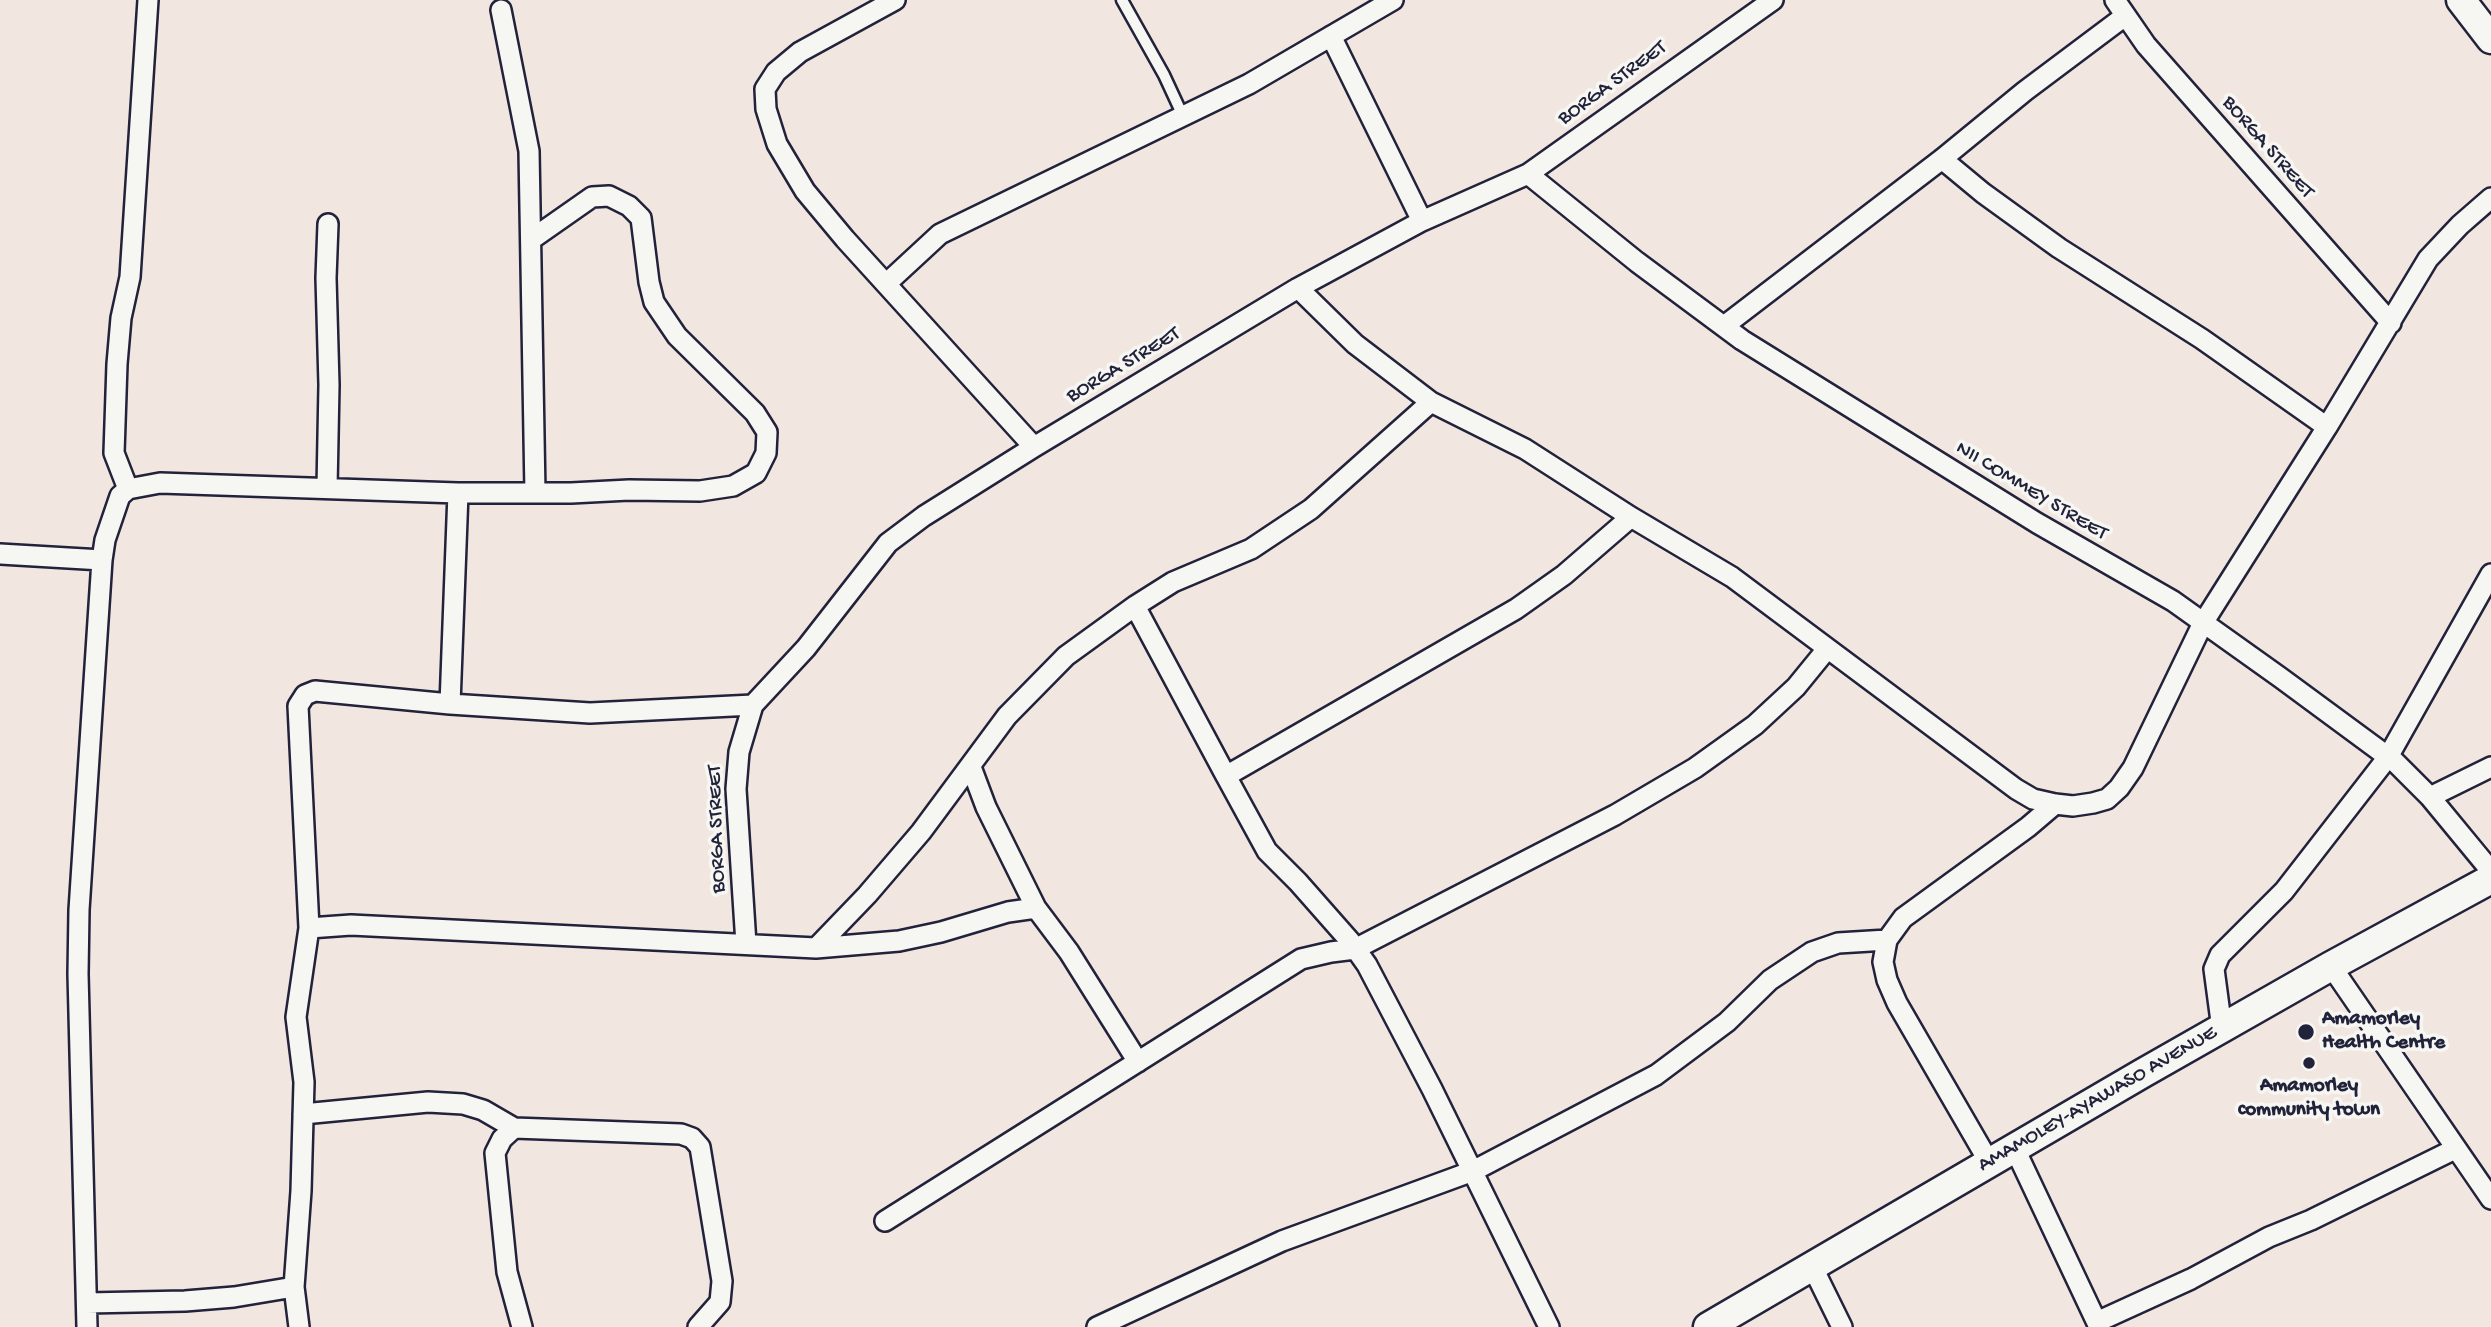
<!DOCTYPE html>
<html>
<head>
<meta charset="utf-8">
<style>
  body { margin:0 }
  canvas { display:block; background:#f1e6e0 }
</style>
</head>
<body>
<canvas width="2491" height="1327"></canvas>
<script>
const g = document.querySelector('canvas').getContext('2d');
g.lineJoin = 'round';
const poly = rows => new Path2D(rows.map(r => 'M' + r).join(''));
function strokePath(path, color, width, dash) { g.strokeStyle = color; g.lineWidth = width; g.lineCap = dash ? 'butt' : 'round'; g.setLineDash(dash || []); g.stroke(path); }
function drawText(font, color, halo, rows, align = 'center') {
  g.font = font + ' "Gochi Hand",sans-serif'; g.lineWidth = 7; g.setLineDash([]); g.textBaseline = 'middle'; g.strokeStyle = halo; g.fillStyle = color; for (const [text, x, y, turn = 0] of rows) {
    g.save(); g.translate(x, y); g.rotate((+turn || 0) * Math.PI / 180); g.textAlign = isNaN(turn) ? turn : align; if (halo) g.strokeText(text, 0, 0); g.fillText(text, 0, 0); g.restore();
  }
}
const lane = poly([
  [1122,0,1164,75,1183,116]
]);
const street = poly([
  [895,0,800,52,776,72,765,89,766,109,777,144,805,191,845,239,1034,447],
  [2115,0,2146,45,2391,323],
  [501,10,529,151,535,493],
  [1331,36,1422,221],
  [1942,159,1983,193,2059,248,2202,339,2327,427],
  [1528,174,1637,262,1742,340,2037,523,2173,601,2281,678,2395,762,2430,797,2491,871],
  [887,283,940,234,1249,84,1393,0],
  [1298,288,1355,344,1431,402,1525,449,1631,517,1732,577,2016,789,2033,799,2055,804,2073,806,2093,803,2107,799,2119,788,2133,768,2203,623,2327,427,2428,259,2460,225,2491,198],
  [1724,326,1942,159,2025,91,2125,16],
  [327,488,329,385,326,278,328,224],
  [128,489,114,453,117,364,121,318,130,277,148,0],
  [0,554,102,560],
  [1135,606,1226,776],
  [450,704,458,493],
  [971,767,986,807,1036,908,1069,952,1138,1062],
  [2430,797,2491,767],
  [309,928,298,706,305,695,315,691,450,704,590,713,753,705],
  [746,944,736,789,739,752,753,705,806,648,888,543,924,516,1034,447,1298,288,1422,221,1528,174,1773,0],
  [816,948,867,895,921,832,1007,716,1066,656,1135,606,1173,582,1251,549,1311,509,1431,402],
  [2331,966,2491,1199],
  [2222,1029,2214,969,2220,955,2284,891,2388,757,2491,574],
  [303,1114,428,1102,463,1104,483,1110,514,1128],
  [2014,1147,2099,1327],
  [1989,1162,1897,1003,1887,980,1883,962,1887,940,1903,918,2028,827,2055,804],
  [885,1221,1301,959,1331,952,1355,949,1615,815,1695,768,1755,725,1796,687,1827,649],
  [1812,1266,1842,1327],
  [294,1287,299,1327],
  [87,1303,185,1301,234,1297,294,1287,301,1191,304,1082,296,1017,309,928,351,925,816,948,899,941,941,932,1008,912,1036,908],
  [2097,1322,2191,1279,2269,1237,2311,1220,2455,1149],
  [87,1327,78,974,79,910,102,560,105,540,120,496,128,489,160,483,458,493,571,493,629,490,700,491,733,486,756,473,766,453,767,432,755,413,677,336,654,302,649,282,641,218,629,206,609,196,592,197,532,239],
  [522,1327,507,1272,495,1153,502,1139,514,1128,681,1134,692,1138,700,1147,722,1281,720,1302,698,1327],
  [1097,1327,1282,1241,1473,1171,1656,1075,1727,1022,1770,980,1812,952,1838,943,1887,940],
  [1549,1327,1432,1089,1367,965,1350,941,1298,882,1267,851,1226,776,1516,609,1564,575,1631,517]
]);
const secondary = poly([
  [2461,0,2491,39],
  [1708,1327,2143,1073,2331,966,2491,879]
]);
const markers = [
  [2306,1032,9,"#22223b"],
  [2309,1063,7,"#22223b"]
];
const streetNames = [
  ["BORGA STREET",1613,84,-36],
  ["BORGA STREET",2267,148,49],
  ["BORGA STREET",1124,366,-31],
  ["NII COMMEY STREET",2031,492,31],
  ["BORGA STREET",718,829,-92],
  ["AMAMOLEY-AYAWASO AVENUE",2098,1100,-30]
];
const poiNames = [
  ["Amamorley",2322,1020],
  ["Health Centre",2322,1044],
  ["Amamorley",2309,1087,"center"],
  ["community town",2309,1111,"center"]
];
strokePath(lane, '#22223b', 15);
strokePath(street, '#22223b', 24);
strokePath(secondary, '#22223b', 33);
strokePath(lane, '#f6f6f2', 10);
strokePath(street, '#f6f6f2', 19);
strokePath(secondary, '#f6f6f2', 28);
for (const [x, y, r, color] of markers) { const dot = new Path2D(); dot.arc(x, y, r, 0, 2 * Math.PI); g.fillStyle = color; g.fill(dot); strokePath(dot, '#f6f6f2', 2.5); }
drawText('21px', '#22223b', '#f6f6f2', streetNames);
drawText('bold 21px', '#22223b', '#f6f6f2', poiNames, 'left');
</script>
</body>
</html>
